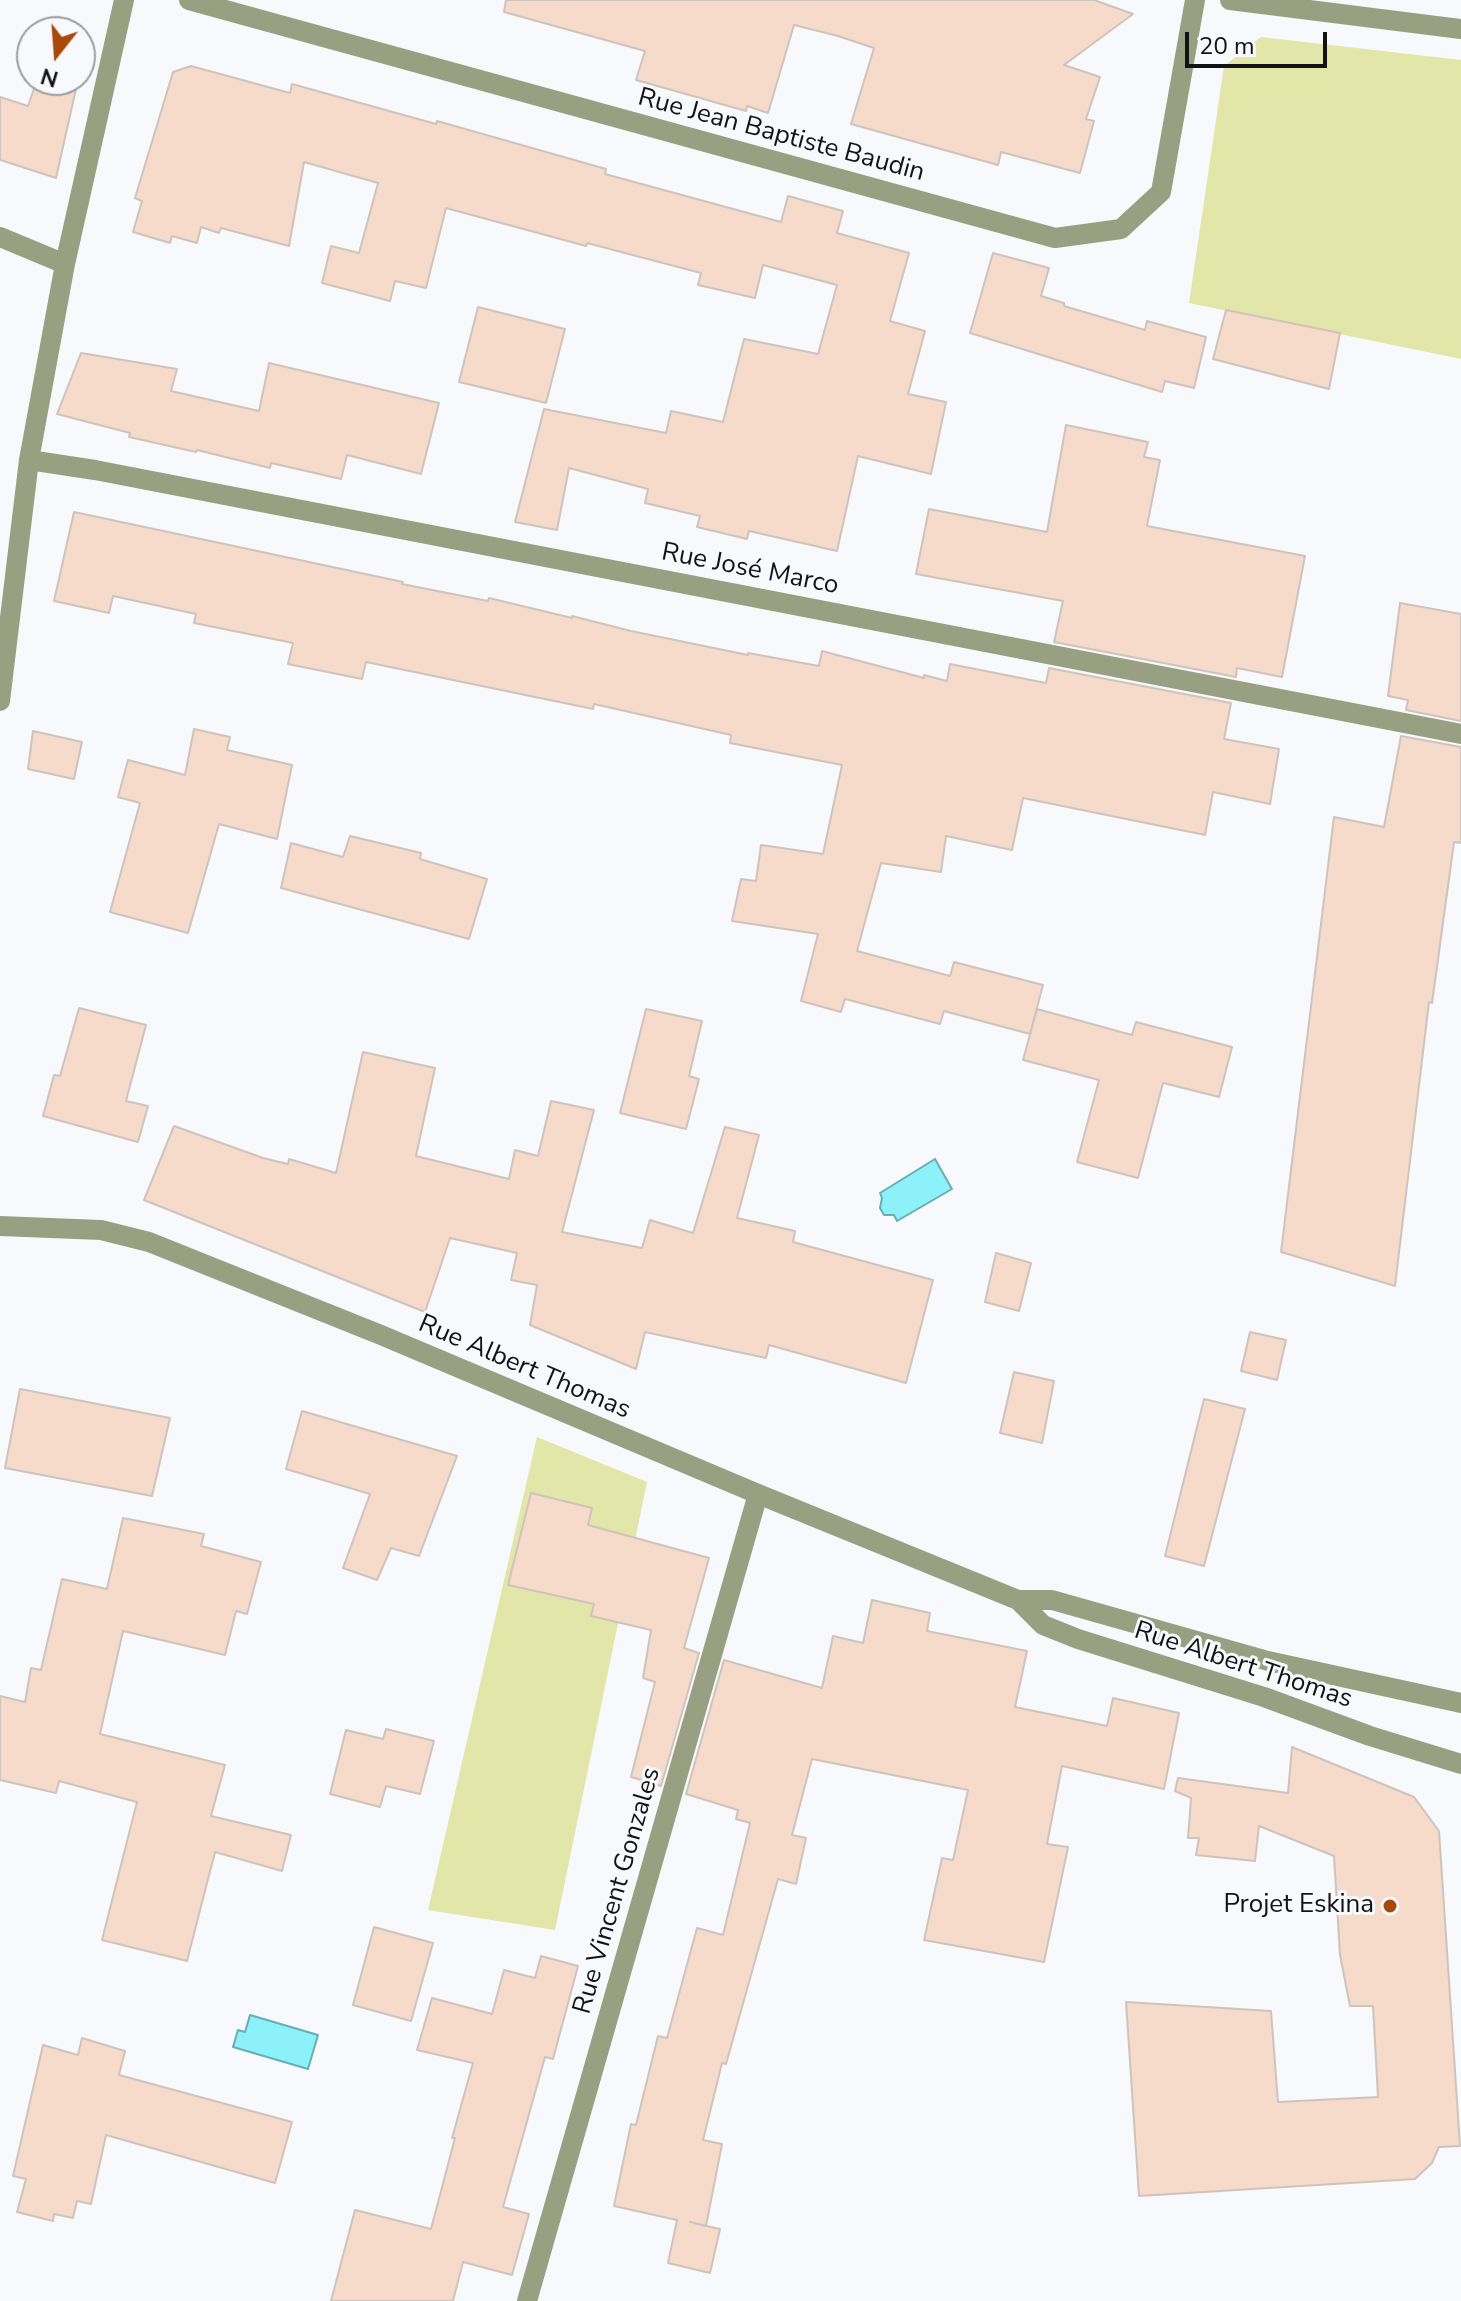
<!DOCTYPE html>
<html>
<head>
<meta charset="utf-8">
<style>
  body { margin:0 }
  #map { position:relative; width:1461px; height:2301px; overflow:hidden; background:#f7f9fd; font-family:"Nunito Sans",sans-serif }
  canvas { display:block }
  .north { position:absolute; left:16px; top:16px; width:80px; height:80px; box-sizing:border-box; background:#f7f9fd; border:2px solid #9b9da1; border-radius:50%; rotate:197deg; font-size:22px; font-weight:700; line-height:32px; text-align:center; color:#111316 }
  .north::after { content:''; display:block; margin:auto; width:28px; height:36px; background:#ab490a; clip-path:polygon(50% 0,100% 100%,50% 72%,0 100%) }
  .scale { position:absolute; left:1185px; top:32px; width:142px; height:36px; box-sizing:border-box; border:4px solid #111316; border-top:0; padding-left:10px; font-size:24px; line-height:28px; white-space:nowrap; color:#111316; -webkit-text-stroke:6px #f7f9fd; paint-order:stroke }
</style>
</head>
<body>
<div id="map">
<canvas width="1461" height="2301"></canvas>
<div class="north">N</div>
<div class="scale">20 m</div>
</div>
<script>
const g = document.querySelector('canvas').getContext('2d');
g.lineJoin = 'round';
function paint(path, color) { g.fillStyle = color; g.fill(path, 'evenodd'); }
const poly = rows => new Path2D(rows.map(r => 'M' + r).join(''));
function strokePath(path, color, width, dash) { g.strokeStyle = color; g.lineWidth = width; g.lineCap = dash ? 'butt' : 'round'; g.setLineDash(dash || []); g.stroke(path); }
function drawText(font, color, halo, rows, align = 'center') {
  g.font = font + ' "Nunito Sans",sans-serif'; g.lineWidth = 6; g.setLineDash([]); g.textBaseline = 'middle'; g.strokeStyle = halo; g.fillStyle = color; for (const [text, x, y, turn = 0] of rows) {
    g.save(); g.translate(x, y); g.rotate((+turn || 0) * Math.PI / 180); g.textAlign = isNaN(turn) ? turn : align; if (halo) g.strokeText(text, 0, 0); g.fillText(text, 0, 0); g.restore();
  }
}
const green = poly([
  [1261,37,1461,60,1461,359,1189,303,1224,66],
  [537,1437,647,1482,555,1930,428,1910]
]);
const water = poly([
  [935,1159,952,1189,897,1221,894,1215,884,1215,880,1208,882,1198,880,1193,935,1159],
  [250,2015,318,2035,308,2069,233,2047,238,2030,245,2032,250,2015]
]);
const building = poly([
  [506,0,1094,0,1133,14,1064,65,1100,77,1086,119,1094,121,1080,173,1001,152,998,165,851,124,874,48,838,36,794,25,768,113,747,106,746,111,636,80,645,51,504,12,506,0],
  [191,66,290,93,292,84,436,124,437,121,606,169,605,174,781,222,788,196,843,211,837,233,909,253,890,321,925,331,908,394,946,402,931,474,858,456,837,551,749,531,747,539,697,527,700,516,645,503,648,489,569,468,557,530,515,522,544,409,666,433,671,411,723,422,744,339,818,354,837,285,763,265,755,298,698,285,701,273,587,243,586,246,446,208,426,288,395,281,390,301,322,283,331,246,359,253,378,183,304,162,289,246,221,228,219,233,201,227,197,243,172,236,170,243,133,232,142,201,135,198,173,72,191,66],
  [37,80,78,80,56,178,0,160,0,97,28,106,37,80],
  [993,253,1049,268,1041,296,1064,303,1064,306,1145,330,1147,321,1206,337,1194,388,1165,381,1162,392,970,333,993,253],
  [478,307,565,329,546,403,459,382,478,307],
  [1226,310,1340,333,1329,389,1213,359,1226,310],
  [81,353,177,369,171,391,259,411,269,363,439,403,421,474,347,455,341,479,271,463,270,468,197,450,196,452,129,437,130,433,57,414,81,353],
  [1066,425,1148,442,1144,457,1160,460,1147,526,1305,556,1282,677,1237,668,1236,677,1054,642,1063,601,916,574,929,509,1047,532,1066,425],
  [74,512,403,582,402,584,488,601,489,598,572,618,572,616,631,631,748,655,748,653,819,666,822,651,924,678,924,675,947,681,950,664,1046,683,1049,668,1231,703,1224,739,1279,749,1270,804,1213,792,1205,835,1023,798,1012,850,946,836,941,872,881,863,857,951,950,976,954,962,1043,985,1030,1034,944,1011,940,1024,845,999,841,1012,801,1001,818,934,732,921,741,879,756,881,761,845,823,854,842,765,730,743,731,735,594,704,593,709,366,662,362,679,288,664,293,643,194,623,196,614,113,596,109,613,54,601,74,512],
  [1400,603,1461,614,1461,721,1406,710,1408,700,1388,696,1400,603],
  [194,729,230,737,227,750,292,765,277,839,219,824,188,933,110,912,140,803,118,797,128,760,185,775,194,729],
  [33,731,82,742,74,779,28,769,33,731],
  [1401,736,1461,747,1461,843,1454,842,1432,1003,1429,1002,1395,1286,1281,1252,1334,817,1384,827,1401,736],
  [350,836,421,853,420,859,487,879,469,939,281,888,291,843,343,857,350,836],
  [79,1008,146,1025,126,1101,148,1106,138,1142,43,1116,54,1075,60,1076,79,1008],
  [646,1009,702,1021,689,1076,699,1079,686,1129,620,1113,646,1009],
  [1037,1009,1132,1035,1136,1022,1232,1047,1219,1097,1163,1083,1138,1178,1077,1162,1099,1080,1023,1060,1037,1009],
  [363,1052,435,1068,416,1156,509,1179,515,1150,538,1156,551,1101,594,1110,562,1232,642,1248,650,1220,693,1233,725,1127,759,1135,737,1218,795,1231,793,1242,933,1280,906,1383,769,1345,766,1358,645,1332,636,1369,530,1325,537,1285,511,1280,517,1253,450,1238,425,1312,144,1200,174,1126,263,1158,288,1164,289,1159,336,1173,363,1052],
  [996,1253,1031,1263,1019,1311,985,1302,996,1253],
  [1250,1332,1286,1340,1277,1380,1241,1371,1250,1332],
  [1014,1372,1054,1381,1042,1443,1000,1433,1014,1372],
  [20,1389,170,1418,152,1496,5,1468,20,1389],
  [1204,1399,1245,1409,1204,1566,1165,1556,1204,1399],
  [302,1411,457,1456,419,1556,391,1548,377,1580,343,1568,370,1494,286,1469,302,1411],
  [531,1493,592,1508,588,1525,709,1558,684,1648,699,1653,661,1786,631,1777,655,1682,643,1678,651,1630,591,1616,594,1604,508,1585,531,1493],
  [123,1518,204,1534,201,1546,261,1562,247,1614,236,1611,225,1655,123,1631,100,1734,225,1765,211,1816,291,1835,282,1871,215,1852,187,1961,102,1940,137,1802,59,1781,56,1793,0,1780,0,1696,25,1702,31,1668,41,1670,62,1579,107,1589,123,1518],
  [872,1600,930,1613,927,1631,1027,1651,1015,1707,1107,1726,1113,1698,1179,1713,1164,1789,1062,1766,1047,1844,1068,1847,1044,1962,924,1940,942,1858,953,1860,968,1790,812,1759,792,1835,806,1838,796,1884,778,1879,726,2064,722,2063,703,2140,722,2144,706,2226,690,2222,720,2229,710,2273,668,2263,677,2220,614,2206,631,2124,636,2125,658,2036,667,2038,697,1928,723,1935,750,1823,736,1819,738,1810,686,1794,724,1660,822,1688,833,1636,863,1643,872,1600],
  [386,1729,434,1741,420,1794,386,1786,380,1807,330,1794,346,1730,383,1739,386,1729],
  [1292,1747,1414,1797,1439,1831,1460,2146,1439,2147,1432,2163,1415,2179,1139,2196,1126,2002,1271,2011,1278,2102,1378,2097,1373,2006,1350,2006,1340,1955,1334,1856,1259,1826,1255,1861,1196,1855,1199,1838,1188,1838,1191,1798,1175,1791,1178,1778,1288,1793,1292,1747],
  [374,1927,433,1943,411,2021,353,2005,374,1927],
  [541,1956,578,1966,553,2059,545,2057,503,2207,529,2214,512,2275,463,2262,453,2301,331,2301,355,2210,431,2229,455,2138,452,2138,473,2063,417,2050,432,1998,492,2014,504,1970,535,1978,541,1956],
  [82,2038,125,2051,119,2075,292,2122,275,2183,106,2135,91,2204,77,2201,73,2218,54,2214,53,2221,17,2212,26,2179,13,2176,43,2045,78,2055,82,2038]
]);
const minor = poly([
  [189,0,1055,238,1121,229,1161,192,1195,0],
  [1230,0,1461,29],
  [0,237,65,264],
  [29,460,95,470,1461,734],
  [0,701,29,460,65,264,124,0],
  [527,2301,758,1494]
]);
const tertiary = poly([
  [0,1226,101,1230,149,1242,381,1335,758,1494,1018,1600,1052,1600,1268,1661,1461,1703],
  [1018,1600,1043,1625,1078,1639,1264,1697,1370,1736,1461,1764]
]);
const markers = [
  [1390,1906,8,"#ab490a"]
];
const streetNames = [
  ["Rue Jean Baptiste Baudin",781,136,15],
  ["Rue José Marco",750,570,11],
  ["Rue Albert Thomas",524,1368,23],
  ["Rue Albert Thomas",1243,1666,18],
  ["Rue Vincent Gonzales",618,1891,-74]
];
const poiNames = [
  ["Projet Eskina",1374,1906]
];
paint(green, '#e3e6a9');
paint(water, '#8cf1f9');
strokePath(water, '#67aeb5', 2);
paint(building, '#f6daca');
strokePath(building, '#cfc4bd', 2);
strokePath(minor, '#99a082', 20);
strokePath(tertiary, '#99a082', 20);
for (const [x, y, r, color] of markers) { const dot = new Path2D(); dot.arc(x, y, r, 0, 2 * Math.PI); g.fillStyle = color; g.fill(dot); strokePath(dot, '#f7f9fd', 3); }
drawText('26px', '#111316', '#f7f9fd', streetNames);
drawText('26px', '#111316', '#f7f9fd', poiNames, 'right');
</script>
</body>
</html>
